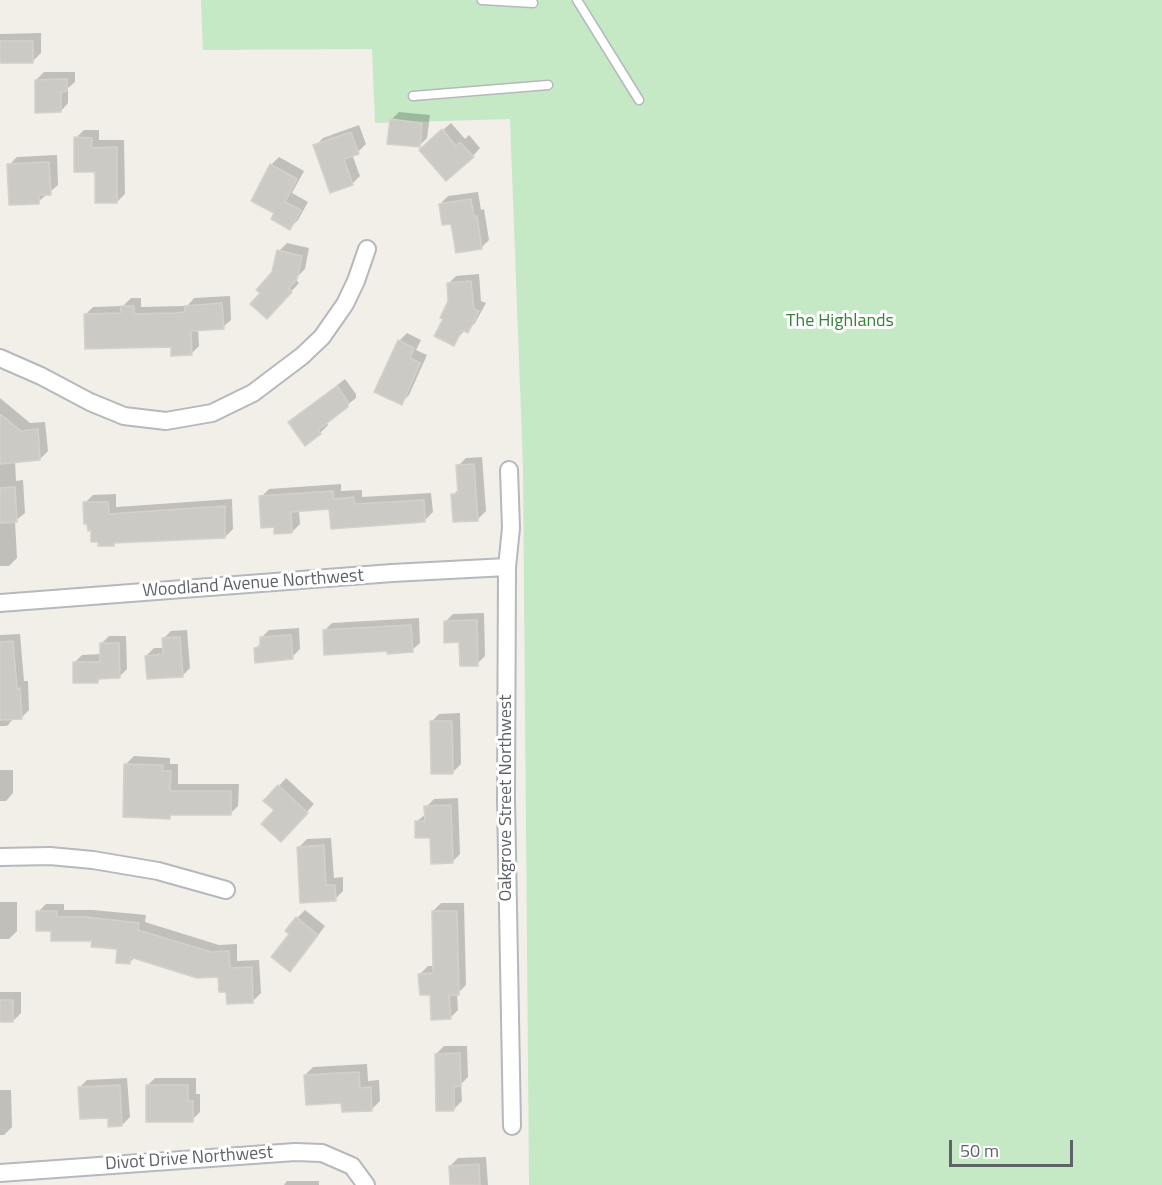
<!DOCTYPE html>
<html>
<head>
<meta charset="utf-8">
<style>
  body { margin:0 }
  #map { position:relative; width:1162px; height:1185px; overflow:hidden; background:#f1efe8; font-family:"Titillium Web",sans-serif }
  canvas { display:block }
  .scale { position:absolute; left:949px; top:1140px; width:124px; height:27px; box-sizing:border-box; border:3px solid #5f6368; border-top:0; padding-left:8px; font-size:18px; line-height:21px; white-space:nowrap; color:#5f6368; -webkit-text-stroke:4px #fff; paint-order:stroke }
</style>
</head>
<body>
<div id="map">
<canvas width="1162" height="1185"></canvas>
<div class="scale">50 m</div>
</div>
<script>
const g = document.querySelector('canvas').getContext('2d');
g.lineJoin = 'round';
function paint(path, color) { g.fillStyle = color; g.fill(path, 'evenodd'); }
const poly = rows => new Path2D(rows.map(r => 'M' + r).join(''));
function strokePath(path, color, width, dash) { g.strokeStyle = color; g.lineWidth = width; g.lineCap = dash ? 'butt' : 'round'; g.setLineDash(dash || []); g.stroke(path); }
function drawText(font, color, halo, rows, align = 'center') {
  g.font = font + ' "Titillium Web",sans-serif'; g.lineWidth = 6; g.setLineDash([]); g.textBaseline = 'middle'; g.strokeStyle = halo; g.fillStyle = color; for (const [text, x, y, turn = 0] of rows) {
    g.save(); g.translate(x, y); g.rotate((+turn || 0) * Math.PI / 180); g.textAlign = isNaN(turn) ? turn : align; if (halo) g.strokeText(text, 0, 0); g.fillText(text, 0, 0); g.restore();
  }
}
const green = poly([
  [201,0,1162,0,1162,1185,529,1185,523,467,510,119,375,123,372,49,203,50]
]);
const shadow = poly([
  [41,33,41,53,33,61,0,61,0,34],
  [44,72,75,72,75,82,68,88,68,103,61,111,36,80],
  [399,112,430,115,427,138,419,146,391,120],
  [451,123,465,139,469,135,480,148,473,156,429,142],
  [359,125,366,144,358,152,352,154,360,176,352,184,315,146,323,138],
  [84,130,99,130,99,140,124,140,125,194,117,202,76,138],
  [57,155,58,185,38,202,9,165,17,157],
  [279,157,304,171,292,193,308,202,298,220,290,228,276,213,271,165],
  [478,192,481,210,484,209,489,240,481,248,453,222,440,204,448,196],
  [287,243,309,248,305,269,295,279,299,283,275,309,262,293,273,273,279,251],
  [479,274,481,301,486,303,475,323,467,331,465,330,453,344,445,319,450,301,448,284,456,276],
  [230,296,231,320,223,327,198,329,199,346,191,354,85,315,93,307,123,306,131,298,141,298,141,307,183,306,188,305,194,298],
  [407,333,421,340,416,350,427,355,409,395,401,403,399,341],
  [345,379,356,394,356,398,326,422,328,425,320,433,290,422],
  [0,398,30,423,45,422,48,451,40,459,15,461,16,481,23,480,25,513,15,521,17,558,9,566,0,566],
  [482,457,486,511,478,519,453,495,459,489,458,466,466,458],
  [341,484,341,491,362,490,362,497,431,493,433,512,425,520,331,508,299,510,300,524,292,532,275,525,261,497,269,489],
  [116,494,116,507,232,499,233,529,225,537,116,541,114,544,93,529,85,503,93,495],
  [484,613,485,656,477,664,445,622,453,614],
  [419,618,420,643,412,650,389,649,324,631,332,623],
  [299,628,300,649,292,657,256,648,262,642,261,638,269,630],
  [187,630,190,668,182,676,146,656,154,648,164,648,163,639,171,631],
  [20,634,24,681,28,681,29,710,21,718,14,718,7,726,0,726,0,635],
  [109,636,126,636,127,669,119,677,102,677,98,681,74,663,82,655,101,654,101,644],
  [460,713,461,764,453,772,431,722,439,714],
  [134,756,170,758,170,764,178,764,178,784,239,784,238,806,230,814,173,814,169,817,126,764],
  [0,770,13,770,13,793,6,801,0,801],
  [286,778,314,804,289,832,276,810,279,786],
  [458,798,460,854,452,862,416,822,426,814,426,807,434,799],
  [331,838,334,878,343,877,343,891,335,899,299,847,307,839],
  [0,902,17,902,17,931,9,939,0,939],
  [441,903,464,903,466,985,457,994,458,1010,450,1018,420,974,428,966,434,966,433,911],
  [46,904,64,904,64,910,93,910,146,915,145,922,219,945,237,944,237,961,259,960,261,993,253,1001,228,990,220,976,135,957,129,963,119,948,94,939,52,929,38,912],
  [305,910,325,926,298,962,291,934,297,918],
  [0,992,21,992,21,1013,13,1021,0,1021],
  [444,1046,467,1046,468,1077,461,1084,462,1101,454,1109,436,1054],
  [367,1064,368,1081,379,1080,380,1101,372,1109,342,1101,305,1075,313,1067],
  [127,1078,130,1117,122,1125,109,1116,79,1088,87,1080],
  [155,1078,196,1078,196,1094,200,1094,200,1112,192,1120,147,1086],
  [0,1090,11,1090,12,1127,4,1135,0,1135],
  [486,1157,488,1185,451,1185,450,1166,458,1158],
  [287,1181,319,1181,319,1185,284,1185]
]);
const building = poly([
  [0,41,33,41,33,63,0,63,0,41],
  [67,79,67,91,61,92,61,112,35,113,35,80,67,79],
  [390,119,422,123,420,147,387,144,390,119],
  [442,129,456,146,460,142,474,157,446,181,419,150,442,129],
  [351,132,359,154,344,159,353,185,330,193,313,145,351,132],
  [74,137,92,138,91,148,117,147,117,203,95,203,95,172,74,172,74,137],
  [49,162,51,195,39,195,39,204,9,205,7,164,49,162],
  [270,164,297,179,285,202,301,210,290,230,271,219,274,213,251,201,270,164],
  [471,199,474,217,477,216,482,249,456,253,451,224,442,225,439,204,471,199],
  [277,250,302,256,297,279,289,288,292,292,267,319,250,304,260,293,256,290,272,272,277,250],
  [471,281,474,309,479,311,468,333,462,330,454,346,434,336,443,319,440,318,448,301,447,283,471,281],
  [222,303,224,329,191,331,192,355,171,356,171,347,85,349,84,314,121,313,121,306,134,306,134,314,174,313,185,312,185,306,222,303],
  [398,340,414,348,410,358,420,363,402,405,374,392,398,340],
  [337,386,348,402,348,407,318,430,321,434,305,446,288,422,337,386],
  [0,414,21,431,38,429,40,460,0,464,0,414],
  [474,464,478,521,453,522,451,494,458,494,456,465,474,464],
  [15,487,17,522,0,523,0,488,15,487],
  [333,491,334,499,354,497,355,504,424,500,425,522,331,529,329,509,291,512,292,533,274,534,274,527,261,528,259,496,333,491],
  [83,502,108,502,109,514,225,506,225,538,114,543,114,546,98,546,98,542,91,542,91,530,88,531,87,524,84,524,83,502],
  [477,620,478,666,460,666,459,642,444,643,444,621,477,620],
  [411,625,413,652,387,654,387,651,324,655,323,630,411,625],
  [291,635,293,659,255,663,254,648,260,647,260,637,291,635],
  [180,637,183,677,147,679,145,656,163,654,162,638,180,637],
  [13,641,17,689,20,688,22,719,0,720,0,642,13,641],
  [100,643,119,643,120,678,98,679,98,683,73,683,73,662,100,662,100,643],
  [430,721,452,721,453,774,431,774,430,721],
  [124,764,163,765,162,771,171,771,170,791,231,791,231,815,170,815,170,819,123,817,124,764],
  [278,785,308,813,281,842,261,824,274,810,263,801,278,785],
  [451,805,453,863,431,864,430,838,415,838,415,821,425,821,424,806,451,805],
  [324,845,326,885,335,885,336,901,300,903,297,847,324,845],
  [36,911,57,911,57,917,85,917,139,923,138,930,211,952,229,951,230,968,252,967,253,1003,227,1004,226,992,219,992,218,977,197,978,130,957,130,964,116,963,117,949,91,947,92,941,51,941,51,931,36,931,36,911],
  [432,911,457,911,459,995,449,995,451,1019,431,1020,430,995,420,995,418,974,433,973,432,911],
  [296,917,318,935,290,972,271,957,289,934,285,931,296,917],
  [0,1000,13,1000,13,1022,0,1022,0,1000],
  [460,1053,461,1086,454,1087,454,1111,436,1111,435,1054,460,1053],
  [359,1072,360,1088,371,1087,372,1111,342,1112,341,1103,306,1105,304,1075,359,1072],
  [120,1085,122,1126,108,1127,108,1118,80,1119,78,1087,120,1085],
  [146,1085,188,1085,188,1101,193,1101,193,1122,146,1122,146,1085],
  [479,1164,480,1185,450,1185,449,1166,479,1164]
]);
const lane = poly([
  [482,0,533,3],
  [577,0,639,100],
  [413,96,548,85]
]);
const street = poly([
  [0,358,41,376,90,402,124,416,166,421,212,413,253,393,302,356,322,337,345,304,356,281,367,249],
  [509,470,511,528,507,567,506,799,512,1126],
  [0,603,392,573,507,567],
  [0,857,50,856,93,860,158,871,226,890],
  [0,1173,295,1152,322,1153,352,1166,366,1185]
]);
const parkNames = [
  ["The Highlands",840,322]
];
const streetNames = [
  ["Woodland Avenue Northwest",253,584,-4],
  ["Oakgrove Street Northwest",507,798,-90],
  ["Divot Drive Northwest",189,1159,-4]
];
paint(green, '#c5e8c5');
paint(shadow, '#0003');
paint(building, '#cccac5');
strokePath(building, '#d6d1c6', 1.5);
strokePath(lane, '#b5b8bc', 11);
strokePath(street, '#b5b8bc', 20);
strokePath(lane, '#fff', 8);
strokePath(street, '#fff', 16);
drawText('18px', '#348238', '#fff', parkNames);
drawText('18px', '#5f6368', '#fff', streetNames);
</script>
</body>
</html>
